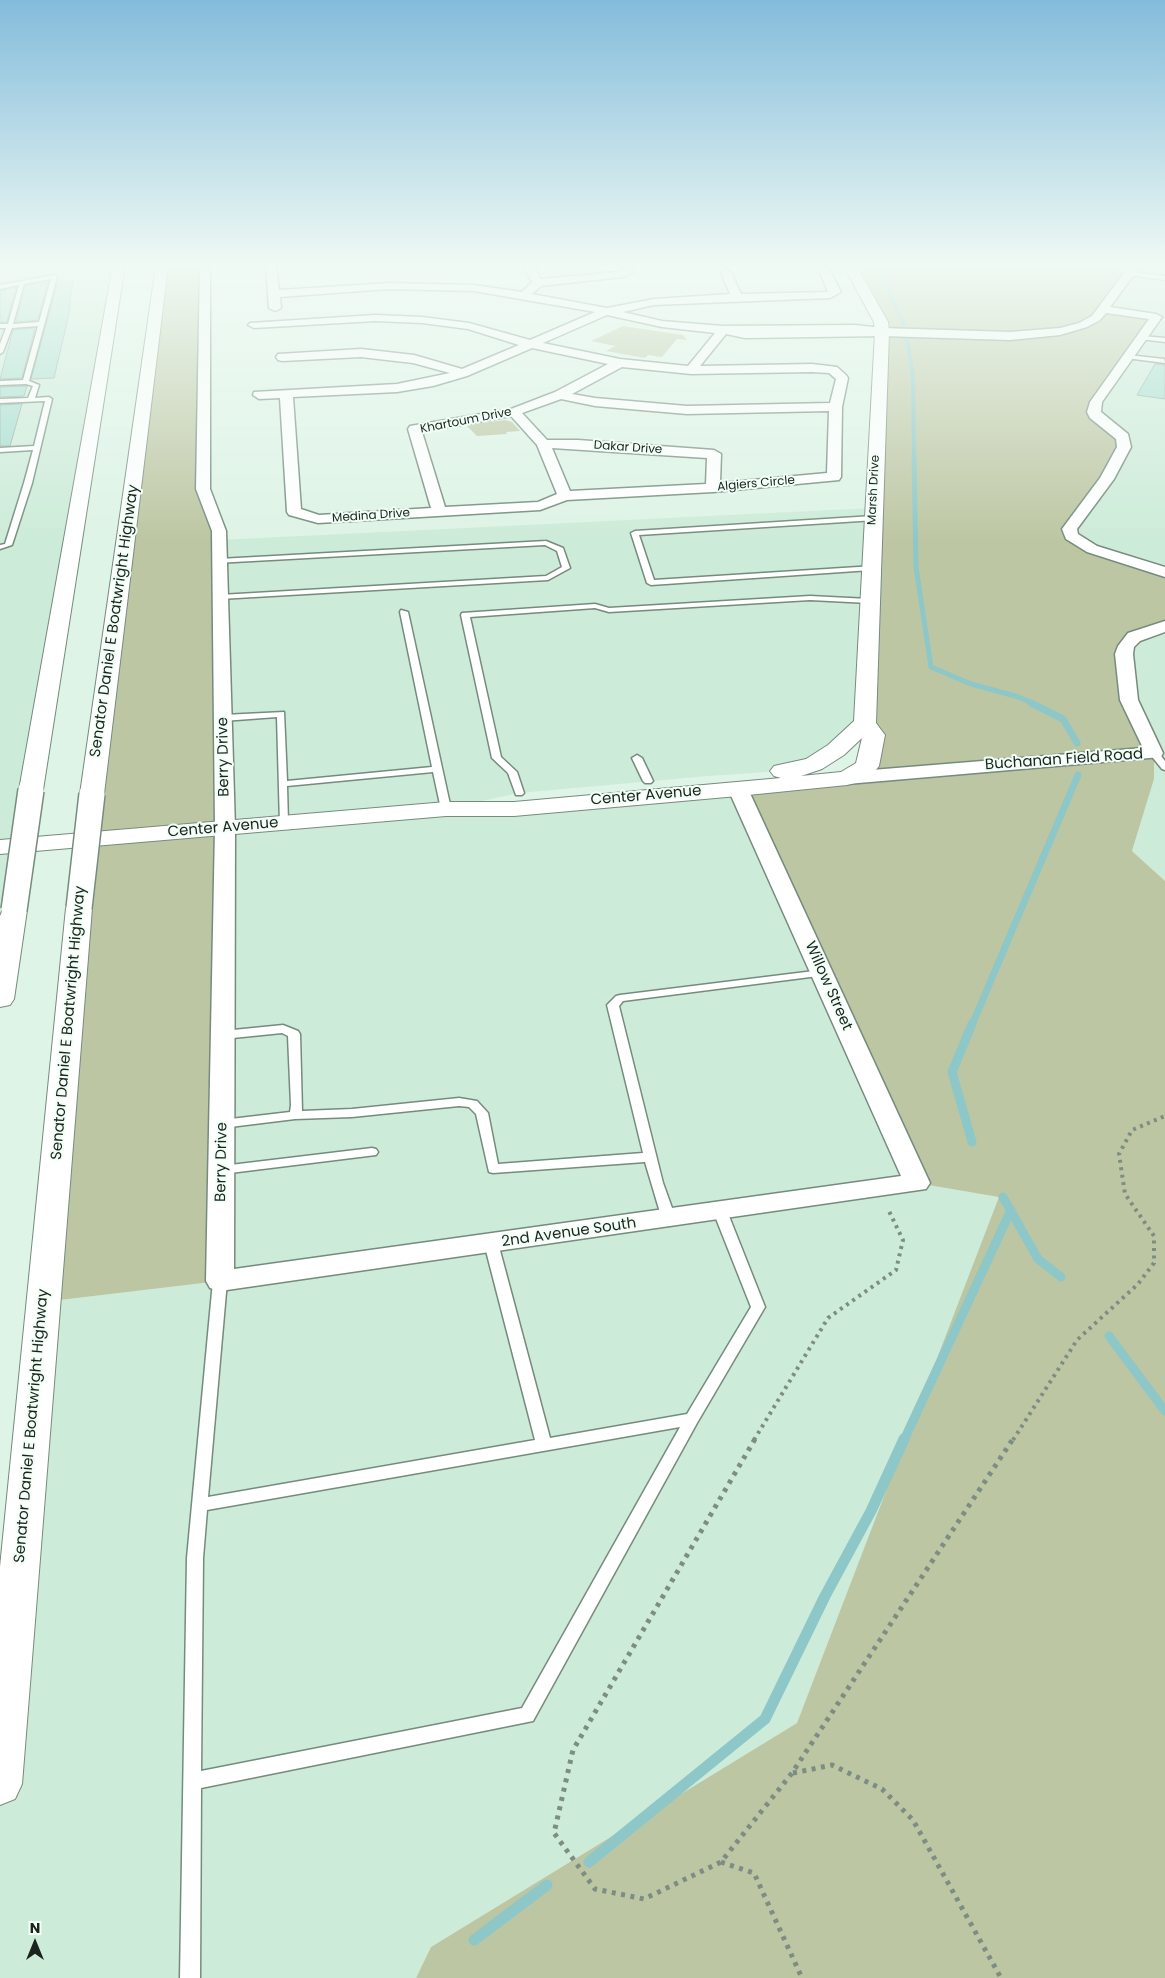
<!DOCTYPE html>
<html>
<head>
<meta charset="utf-8">
<style>
  body { margin:0 }
  #map { position:relative; width:1165px; height:1978px; overflow:hidden; background:#def4e6; font-family:Poppins,sans-serif }
  canvas { display:block }
  .north { position:absolute; left:10px; top:1918px; width:50px; height:50px; -webkit-text-stroke:4px #f1fff6; paint-order:stroke; rotate:0deg; font-size:14px; font-weight:700; line-height:20px; text-align:center; color:#1b231e }
  .north::after { content:''; display:block; margin:auto; width:18px; height:22px; background:#1b231e; clip-path:polygon(50% 0,100% 100%,50% 72%,0 100%) }
</style>
</head>
<body>
<div id="map">
<canvas width="1165" height="1978"></canvas>
<div class="north">N</div>
</div>
<script>
const g = document.querySelector('canvas').getContext('2d');
g.lineJoin = 'round';
function paint(path, color) { g.fillStyle = color; g.fill(path, 'evenodd'); }
const poly = rows => new Path2D(rows.map(r => 'M' + r).join(''));
function strokePath(path, color, width, dash) { g.strokeStyle = color; g.lineWidth = width; g.lineCap = dash ? 'butt' : 'round'; g.setLineDash(dash || []); g.stroke(path); }
function drawText(font, color, halo, rows, align = 'center') {
  g.font = font + ' Poppins,sans-serif'; g.lineWidth = 4; g.setLineDash([]); g.textBaseline = 'middle'; g.strokeStyle = halo; g.fillStyle = color; for (const [text, x, y, turn = 0] of rows) {
    g.save(); g.translate(x, y); g.rotate((+turn || 0) * Math.PI / 180); g.textAlign = isNaN(turn) ? turn : align; if (halo) g.strokeText(text, 0, 0); g.fillText(text, 0, 0); g.restore();
  }
}
const built = poly([
  [0,265,111,265,114,285,0,999],
  [1136,265,1165,265,1165,572,1079,543,1075,520,1097,418,1103,309],
  [872,508,865,723,796,770,708,776,519,793,449,808,738,789,1003,1197,797,1723,431,1947,416,1978,0,1978,0,1784,43,1302,220,1281,219,540],
  [1165,626,1165,881,1132,851,1154,779,1129,700,1126,646]
]);
const green = poly([
  [162,265,205,265,203,489,219,531,220,1281,43,1302],
  [849,265,1136,265,1104,309,1156,317,1096,402,1094,412,1097,418,1123,437,1124,447,1107,479,1069,529,1071,536,1092,549,1165,572,1165,626,1134,637,1126,646,1124,654,1129,700,1154,753,1154,779,1132,851,1165,881,1165,1978,416,1978,431,1947,797,1723,999,1197,917,1183,738,789,850,772,867,766,874,736,865,723,882,332,880,322],
  [623,326,683,335,687,340,677,339,662,357,648,355,645,358,606,351,615,346,591,341],
  [505,420,512,422,520,431,506,432,507,434,477,436,466,425]
]);
const streamFar4 = poly([
  [877,265,904,325],
  [907,339,913,376,914,457]
]);
const streamFar3 = poly([
  [914,456,916,567,931,667,971,684,1019,697,1034,704]
]);
const streamFar2 = poly([
  [1031,703,1063,719,1077,743],
  [972,1025,1078,775]
]);
const streamFar1 = poly([
  [972,1142,952,1072,972,1024],
  [1003,1197,1038,1259,1061,1277],
  [1109,1336,1165,1411],
  [904,1440,1011,1210]
]);
const stream = poly([
  [589,1862,765,1719,825,1596,871,1511,904,1439],
  [474,1940,547,1885]
]);
const building = poly([
  [73,281,68,318,54,378,31,379,58,282,73,281],
  [48,282,38,320,16,322,26,286,48,282],
  [16,287,7,322,0,322,0,291,16,287],
  [35,328,22,378,0,379,13,330,35,328],
  [1155,364,1165,365,1165,399,1137,395,1155,364],
  [27,386,24,396,0,397,0,387,27,386],
  [22,404,10,446,0,446,0,405,22,404]
]);
const pathFar1 = poly([
  [754,1440,828,1318,896,1270,903,1240,888,1209],
  [1013,1440,1077,1340,1138,1284,1154,1263,1154,1236,1125,1194,1119,1154,1132,1130,1165,1116]
]);
const path = poly([
  [755,1439,573,1750,554,1833,595,1889,644,1899,721,1862,792,1773,1013,1439],
  [793,1773,832,1765,882,1789,913,1820,1001,1978],
  [721,1862,754,1873,802,1978]
]);
const service = poly([
  [1131,272,1165,276,1165,280,1129,275,1131,272],
  [54,275,57,277,29,381,39,385,35,398,49,397,52,399,32,483,12,545,0,549,0,545,5,544,24,483,33,450,0,452,0,448,34,446,45,401,0,403,0,399,28,398,33,386,26,384,0,385,0,381,23,380,38,326,12,328,3,352,0,354,0,344,6,328,0,328,0,324,8,324,19,285,0,289,0,285,54,275],
  [51,279,39,322,13,324,24,284,51,279],
  [1142,336,1165,338,1165,342,1140,339,1140,337,1142,336],
  [1128,355,1164,359,1165,363,1126,358,1125,357,1128,355],
  [873,516,877,518,876,520,639,535,654,580,874,566,874,570,871,570,651,585,647,583,631,533,635,531,873,516],
  [546,541,563,548,570,568,548,580,220,599,216,597,220,595,546,576,562,567,557,551,545,545,216,563,215,561,219,559,546,541],
  [810,596,869,599,873,601,869,603,810,600,609,612,595,608,470,617,501,757,517,772,524,793,522,795,516,795,508,773,492,758,461,615,462,613,595,604,609,608,810,596],
  [401,610,408,612,451,809,446,812,441,809,433,772,287,786,288,823,283,826,280,825,277,717,223,721,218,718,223,715,284,712,287,781,432,767,400,612,401,610],
  [1154,750,1157,751,1165,761,1165,770,1162,769,1149,753,1154,750],
  [637,755,642,758,653,781,651,783,645,783,643,781,632,758,637,755],
  [822,970,828,973,826,975,623,1001,619,1006,663,1183,676,1219,674,1222,669,1224,664,1222,662,1219,645,1162,493,1173,489,1172,476,1114,469,1107,459,1106,352,1117,295,1119,222,1128,218,1127,216,1124,218,1121,222,1120,290,1112,291,1105,288,1036,282,1033,223,1039,217,1035,223,1031,283,1025,298,1031,300,1034,302,1111,352,1109,459,1098,477,1101,488,1113,498,1164,643,1153,607,1005,616,996,620,995,822,970],
  [372,1148,376,1149,378,1152,376,1155,222,1174,217,1173,216,1170,217,1167,222,1166,372,1148],
  [720,1206,725,1208,727,1211,765,1307,697,1423,533,1721,201,1788,200,1978,180,1978,187,1558,213,1281,215,1277,220,1276,225,1277,227,1281,208,1497,535,1440,484,1243,486,1240,491,1238,496,1240,498,1243,550,1438,687,1414,751,1307,713,1211,715,1208,720,1206],
  [680,1427,522,1708,201,1771,203,1558,207,1510,680,1427]
]);
const minor = poly([
  [200,265,210,265,210,489,226,531,235,828,234,1269,901,1176,728,789,731,785,738,783,745,785,748,789,930,1183,926,1189,220,1291,210,1288,206,1281,215,828,212,531,196,489,200,265],
  [266,265,276,265,279,290,389,283,474,285,522,292,532,282,523,265,533,265,541,279,617,272,623,269,621,265,631,265,634,270,633,272,623,277,541,286,532,294,607,308,654,299,730,294,721,272,726,269,731,272,741,294,828,292,817,265,827,265,841,292,830,298,654,305,623,312,662,321,723,326,855,325,882,328,1010,332,1060,328,1079,323,1092,316,1130,265,1141,265,1110,307,1156,314,1162,317,1102,402,1101,412,1128,434,1131,447,1114,479,1077,529,1078,534,1097,546,1165,567,1165,577,1087,552,1066,539,1062,529,1100,478,1117,447,1116,439,1090,418,1087,412,1090,402,1149,319,1106,313,1100,320,1087,327,1060,335,1010,340,882,336,745,338,726,334,700,366,812,364,837,367,846,375,848,378,842,407,841,477,839,480,713,492,567,500,540,510,318,523,289,515,287,512,280,398,259,399,253,395,254,392,397,384,450,373,413,363,361,357,282,361,278,360,276,357,278,354,361,349,414,355,462,369,519,345,468,329,422,323,375,321,254,328,248,325,250,323,375,315,422,317,469,323,530,340,595,312,474,291,389,289,280,297,281,308,275,311,269,308,266,265],
  [607,315,662,327,715,333,688,366,620,359,543,343,607,315],
  [532,348,608,364,555,392,511,409,410,426,408,429,431,508,319,515,301,509,293,397,397,392,433,386,467,376,532,348],
  [622,367,691,374,812,372,829,373,836,379,830,403,687,406,595,398,572,394,622,367],
  [561,399,595,406,687,414,829,411,827,473,720,483,721,454,714,450,578,440,547,440,522,413,561,399],
  [511,416,537,445,557,494,538,502,445,507,422,432,511,416],
  [552,448,707,458,706,484,570,491,552,448],
  [1165,621,1165,632,1140,641,1134,647,1133,654,1138,700,1163,753,1161,757,847,784,840,782,837,778,840,774,847,772,1143,748,1120,700,1115,654,1118,646,1128,633,1165,621]
]);
const tertiary = poly([
  [843,265,856,265,888,322,889,332,876,723,885,735,879,766,875,771,855,783,847,785,738,796,514,816,446,816,0,854,0,840,446,802,514,802,781,778,774,776,770,771,774,766,806,759,828,745,854,721,875,332,874,322,843,265],
  [862,738,856,763,841,772,801,776,822,769,844,755,862,738]
]);
const motorway = poly([
  [113,265,125,265,43,790,39,795,31,797,23,795,19,790,113,265],
  [156,265,168,265,104,794,100,799,92,801,84,799,80,794,156,265],
  [79,900,88,903,92,908,22,1784,15,1799,0,1805,0,1567,66,908,70,903,79,900],
  [14,902,23,905,27,910,14,999,10,1005,0,1007,0,916,5,905,14,902]
]);
const motorwayBridge = poly([
  [79,908,92,794],
  [14,910,31,790]
]);
const farStreetnames = [
  ["Khartoum Drive",466,421,-11],
  ["Dakar Drive",628,448,4],
  ["Algiers Circle",756,484,-5],
  ["Marsh Drive",874,490,-87],
  ["Medina Drive",371,516,-4]
];
const streetNames = [
  ["Senator Daniel E Boatwright Highway",115,621,-82],
  ["Berry Drive",224,757,-91],
  ["Buchanan Field Road",1064,760,-4],
  ["Center Avenue",646,796,-5],
  ["Center Avenue",223,828,-5],
  ["Willow Street",828,986,66],
  ["Senator Daniel E Boatwright Highway",69,1023,-85],
  ["Berry Drive",222,1162,-89],
  ["2nd Avenue South",569,1233,-8],
  ["Senator Daniel E Boatwright Highway",32,1426,-85]
];
paint(built, '#cdebd9');
paint(green, '#bdc6a2');
strokePath(streamFar4, '#8dc7c8', 4);
strokePath(streamFar3, '#8dc7c8', 5);
strokePath(streamFar2, '#8dc7c8', 7);
strokePath(streamFar1, '#8dc7c8', 9);
strokePath(stream, '#8dc7c8', 11);
paint(building, '#a5dcce');
strokePath(building, '#92aca5', 1);
strokePath(service, '#768b7e', 3);
strokePath(minor, '#768b7e', 3);
strokePath(tertiary, '#768b7e', 2);
strokePath(motorway, '#768b7e', 2);
strokePath(pathFar1, '#7e8d84', 4, [3, 4.5]);
strokePath(path, '#7e8d84', 5, [4, 5.5]);
paint(service, '#fff');
paint(minor, '#fff');
paint(tertiary, '#fff');
paint(motorway, '#fff');
strokePath(motorwayBridge, '#768b7e', 28, []);
strokePath(motorwayBridge, '#fff', 25);
const sky = g.createLinearGradient(0, 0, 0, 542);
sky.addColorStop(0, '#83bcdb');
sky.addColorStop(0.49, '#f0faf4');
sky.addColorStop(1, '#f0faf400');
g.fillStyle = sky;
g.fillRect(0, 0, 1165, 542);
drawText('12px', '#1b231e', '#f1fff6', farStreetnames);
drawText('15px', '#1b231e', '#f1fff6', streetNames);
</script>
</body>
</html>
